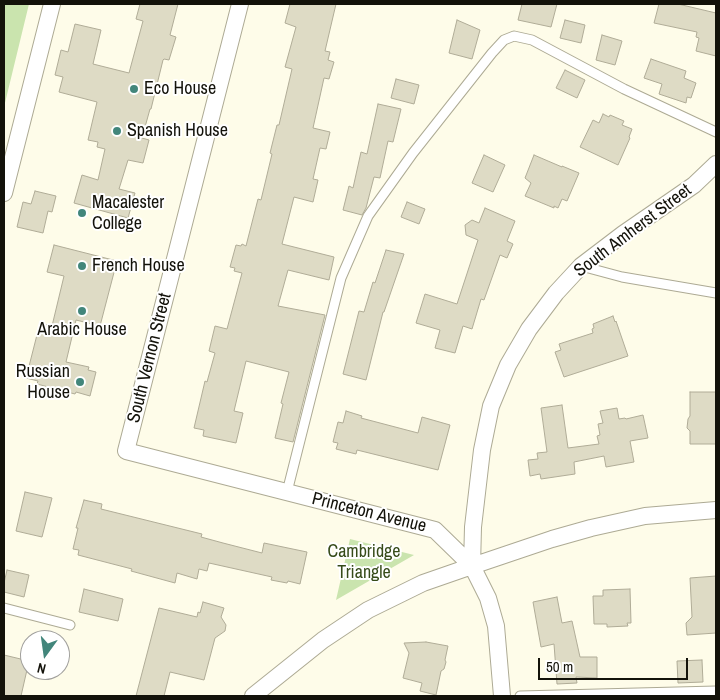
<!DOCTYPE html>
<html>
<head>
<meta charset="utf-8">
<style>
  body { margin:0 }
  #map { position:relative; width:720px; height:700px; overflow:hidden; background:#fefce9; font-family:"Archivo Narrow",sans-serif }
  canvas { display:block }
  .frame { position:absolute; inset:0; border:5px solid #13120a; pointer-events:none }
  .north { position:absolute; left:20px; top:630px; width:50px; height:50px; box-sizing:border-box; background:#fff; border:1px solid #a1a09d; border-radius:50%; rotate:194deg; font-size:14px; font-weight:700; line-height:20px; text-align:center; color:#13120a }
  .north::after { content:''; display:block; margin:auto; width:18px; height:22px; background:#42867b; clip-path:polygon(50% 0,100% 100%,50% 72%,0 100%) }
  .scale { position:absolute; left:538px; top:658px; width:150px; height:22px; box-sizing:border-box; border:2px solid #13120a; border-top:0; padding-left:6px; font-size:15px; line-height:18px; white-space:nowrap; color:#13120a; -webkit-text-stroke:4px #fff; paint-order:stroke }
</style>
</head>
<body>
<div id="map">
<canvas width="720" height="700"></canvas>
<div class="frame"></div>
<div class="north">N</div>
<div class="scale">50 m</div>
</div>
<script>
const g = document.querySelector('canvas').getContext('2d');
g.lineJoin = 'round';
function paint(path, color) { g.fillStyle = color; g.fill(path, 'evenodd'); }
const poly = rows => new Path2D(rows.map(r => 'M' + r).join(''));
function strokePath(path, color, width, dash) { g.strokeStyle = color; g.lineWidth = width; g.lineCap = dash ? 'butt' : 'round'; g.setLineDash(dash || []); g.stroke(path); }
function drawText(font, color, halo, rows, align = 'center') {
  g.font = font + ' "Archivo Narrow",sans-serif'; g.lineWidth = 4; g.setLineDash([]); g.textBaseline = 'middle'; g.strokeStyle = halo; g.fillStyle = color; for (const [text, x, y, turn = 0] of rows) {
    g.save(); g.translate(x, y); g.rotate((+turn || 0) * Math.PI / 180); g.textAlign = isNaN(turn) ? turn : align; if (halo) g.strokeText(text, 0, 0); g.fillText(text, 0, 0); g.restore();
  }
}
const green = poly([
  [4,4,29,4,4,107],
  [350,539,414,555,336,600]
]);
const building = poly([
  [140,4,178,4,170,35,176,37,169,60,164,59,163,60,151,109,150,109,142,138,149,140,143,163,128,160,119,189,135,193,128,218,74,203,82,175,98,180,105,149,97,147,98,142,88,140,97,102,59,92,63,77,55,75,61,50,68,52,75,24,101,30,93,64,129,73,143,21,136,19,140,4],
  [290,4,336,4,325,51,330,52,328,60,334,62,329,79,324,78,313,128,330,132,326,149,320,148,313,179,318,180,313,202,294,197,282,244,334,257,329,280,288,270,278,306,325,315,293,442,275,438,283,404,281,403,289,372,246,361,234,411,243,413,236,443,203,436,204,430,194,428,205,381,207,382,215,353,209,351,215,326,227,329,242,273,234,271,235,268,230,267,236,245,241,246,242,244,246,246,258,199,261,200,272,154,270,153,277,125,279,125,292,69,285,67,296,27,285,23,290,4],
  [522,4,557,4,551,27,518,20,522,4],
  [659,4,678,4,716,13,716,56,696,51,699,38,696,37,697,32,654,23,659,4],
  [457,20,480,30,472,59,449,53,457,20],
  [565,20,585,25,581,43,560,38,565,20],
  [602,35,622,41,615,65,596,60,602,35],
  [651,59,686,71,684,78,696,83,691,98,687,97,686,103,659,94,662,84,644,78,651,59],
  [565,70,585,80,577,98,556,88,565,70],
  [396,79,419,85,414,104,391,98,396,79],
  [378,104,401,109,393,142,388,141,380,178,374,177,366,208,362,215,343,210,349,186,353,188,361,152,367,154,378,104],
  [603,114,609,117,610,115,624,121,622,125,632,129,629,137,630,138,618,165,580,147,593,120,599,123,603,114],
  [484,155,505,165,493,192,472,183,484,155],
  [534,155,562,167,562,166,579,173,567,201,562,199,558,208,554,206,554,208,525,196,531,183,525,178,534,155],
  [35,191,56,196,52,212,48,211,43,233,17,227,23,202,31,204,35,191],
  [407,202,425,209,419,224,401,217,407,202],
  [485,208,515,221,507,241,513,244,507,258,500,255,484,300,481,299,472,329,463,326,455,353,435,348,440,330,416,323,425,294,457,304,478,240,466,235,465,225,472,220,479,223,485,208],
  [54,245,117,261,100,326,76,320,66,362,89,367,88,370,96,372,90,396,76,392,75,394,37,384,38,381,26,378,40,323,52,326,64,276,47,272,54,245],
  [386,250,404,254,384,312,383,312,366,380,343,374,359,311,364,312,373,282,375,283,386,250],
  [613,316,615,322,616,321,628,356,564,377,555,352,561,350,559,344,593,333,592,329,594,328,593,324,613,316],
  [690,392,716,392,716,444,690,444,690,431,687,428,688,419,690,416,690,392],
  [562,405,568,448,599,444,597,436,600,435,598,424,603,423,600,411,617,408,619,419,625,418,626,419,643,415,648,438,630,441,634,462,606,467,604,456,574,462,575,474,541,479,540,474,530,476,528,460,538,459,537,453,547,452,541,408,562,405],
  [346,411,362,416,361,418,418,433,422,417,450,425,438,470,357,450,356,454,336,449,338,443,333,442,338,422,343,423,346,411],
  [25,492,52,498,42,537,16,531,25,492],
  [84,500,102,504,101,509,202,534,201,537,223,543,262,553,264,543,307,552,300,584,288,581,287,583,271,580,272,577,209,563,207,571,199,569,197,579,177,573,175,583,131,571,132,569,78,555,79,550,73,549,78,528,76,528,84,500],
  [7,570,29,575,24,597,4,592,4,583,7,570],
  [716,576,716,633,687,635,686,623,692,617,690,578,716,576],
  [84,589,123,599,118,621,79,612,84,589],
  [630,589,631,623,627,623,628,626,607,627,607,624,594,624,593,596,603,596,603,590,630,589],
  [557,597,562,623,572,621,580,657,597,657,597,678,576,677,577,683,557,684,554,644,541,647,533,602,557,597],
  [203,602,224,608,221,617,226,625,225,631,215,638,204,680,170,672,164,696,136,696,159,608,197,617,198,612,200,613,203,602],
  [426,642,448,646,445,660,446,662,444,669,441,671,436,695,420,691,422,683,403,678,409,653,404,643,426,642],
  [4,655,29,661,21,696,4,696,4,655],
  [702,660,703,682,678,683,677,661,702,660]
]);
const service = poly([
  [581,266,622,277,716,293],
  [287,492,341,278,368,216,413,153,492,53,504,40,514,36,532,40,624,89,716,132],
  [4,608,70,625],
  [520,696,716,691]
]);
const minor = poly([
  [240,4,126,451,435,530,472,566,552,539,591,528,645,516,716,510],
  [4,193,52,4],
  [253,696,323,640,368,610,423,583,472,566],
  [502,696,496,626,488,598,472,566,473,527,482,450,491,406,508,365,529,329,556,293,581,266,623,234,694,185,716,164]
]);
const markers = [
  [134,89,5,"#42867b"],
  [117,131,5,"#42867b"],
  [82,213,5,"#42867b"],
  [82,266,5,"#42867b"],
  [82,311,5,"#42867b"],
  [80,382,5,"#42867b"]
];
const poiNames = [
  ["Eco House",144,89],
  ["Spanish House",127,131],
  ["Macalester",92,203],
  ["College",92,224],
  ["French House",92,266],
  ["Arabic House",82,330,"center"],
  ["Russian",70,372,"right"],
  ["House",70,393,"right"]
];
const streetNames = [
  ["South Amherst Street",633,231,-37],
  ["South Vernon Street",150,358,-76],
  ["Princeton Avenue",369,513,14]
];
const parkNames = [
  ["Cambridge",364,552],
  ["Triangle",364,573]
];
paint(green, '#cae4ae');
paint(building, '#dedbc5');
strokePath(building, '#b0ac97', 1);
strokePath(service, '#adaa94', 11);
strokePath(minor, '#adaa94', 18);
strokePath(service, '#fff', 9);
strokePath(minor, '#fff', 16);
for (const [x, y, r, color] of markers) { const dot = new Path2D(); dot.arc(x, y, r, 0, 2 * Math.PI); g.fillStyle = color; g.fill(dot); strokePath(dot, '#fff', 2); }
drawText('18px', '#13120a', '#fff', poiNames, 'left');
drawText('18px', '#13120a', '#fff', streetNames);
drawText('18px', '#364b19', '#fff', parkNames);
</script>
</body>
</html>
